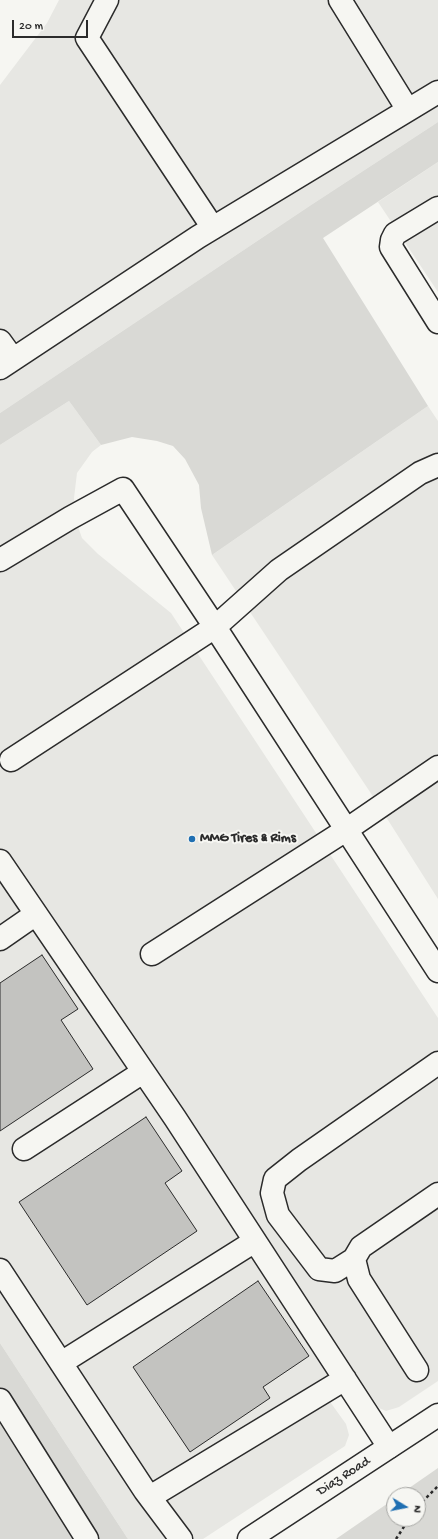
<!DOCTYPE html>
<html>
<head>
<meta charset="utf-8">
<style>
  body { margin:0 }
  #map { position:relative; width:438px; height:1539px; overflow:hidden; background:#f6f6f2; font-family:"Gochi Hand",sans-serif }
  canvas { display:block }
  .north { position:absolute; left:386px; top:1487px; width:40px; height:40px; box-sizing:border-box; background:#f6f6f2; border:1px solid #a5a5a2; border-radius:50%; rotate:100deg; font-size:11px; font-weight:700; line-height:16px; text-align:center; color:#2b2b2b }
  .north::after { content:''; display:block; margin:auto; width:14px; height:18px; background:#1f6fb2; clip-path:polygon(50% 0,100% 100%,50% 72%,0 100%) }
  .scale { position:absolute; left:12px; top:20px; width:76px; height:18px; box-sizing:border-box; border:2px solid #2b2b2b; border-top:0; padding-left:5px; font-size:12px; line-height:14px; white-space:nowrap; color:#2b2b2b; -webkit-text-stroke:3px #f6f6f2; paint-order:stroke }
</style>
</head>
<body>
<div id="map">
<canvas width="438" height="1539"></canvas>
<div class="north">N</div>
<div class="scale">20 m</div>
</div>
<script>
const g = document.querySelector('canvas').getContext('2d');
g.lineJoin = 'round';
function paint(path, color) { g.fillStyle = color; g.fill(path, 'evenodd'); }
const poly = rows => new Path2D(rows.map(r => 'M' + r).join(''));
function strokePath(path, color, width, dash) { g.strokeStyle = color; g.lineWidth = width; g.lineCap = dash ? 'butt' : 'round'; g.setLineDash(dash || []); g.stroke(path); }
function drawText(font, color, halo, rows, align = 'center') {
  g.font = font + ' "Gochi Hand",sans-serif'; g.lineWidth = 4; g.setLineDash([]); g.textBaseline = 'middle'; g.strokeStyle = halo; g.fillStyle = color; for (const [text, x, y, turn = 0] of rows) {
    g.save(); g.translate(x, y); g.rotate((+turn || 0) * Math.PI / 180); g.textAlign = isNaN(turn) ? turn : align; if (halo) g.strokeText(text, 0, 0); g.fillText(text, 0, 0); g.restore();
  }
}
const built = poly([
  [59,0,438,0,438,122,308,207,0,413,0,85,47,23],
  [438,162,438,292,378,202],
  [69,401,101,445,92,452,77,473,74,498,76,521,82,538,98,554,171,613,438,1018,438,1381,399,1407,386,1411,379,1408,359,1378,328,1399,346,1424,349,1435,345,1446,203,1539,128,1539,0,1343,0,445],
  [428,406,438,421,438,899,374,798,212,555]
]);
const green = poly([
  [438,122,438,162,323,238,428,406,212,555,201,508,199,485,185,459,173,446,157,441,132,437,101,445,69,401,0,445,0,413,308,207],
  [0,1343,128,1539,0,1539],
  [438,1468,438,1539,336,1539,394,1499,394,1519,418,1519,418,1495,399,1495]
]);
const building = poly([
  [42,955,78,1009,61,1020,93,1069,0,1131,0,983,42,955],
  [146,1117,182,1171,165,1183,197,1231,87,1305,19,1202,146,1117],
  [258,1281,309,1356,263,1387,270,1398,190,1452,133,1367,258,1281]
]);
const path = poly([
  [418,1506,438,1486],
  [396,1539,409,1519]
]);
const minor = poly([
  [107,0,87,38,213,228],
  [340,0,408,110],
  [438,208,395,234,392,240,391,247,438,322],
  [0,341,13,359],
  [0,368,198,237,438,92],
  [0,560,70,518,123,489,215,627,438,971],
  [11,760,215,627,279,570,420,473,438,465],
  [0,861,175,1118,389,1447],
  [0,939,36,914],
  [152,954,346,830,438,767],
  [24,1149,143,1072],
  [354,1259,335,1271,319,1269,278,1215,272,1193,275,1179,299,1160,438,1063],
  [0,1270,145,1491,181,1539],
  [61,1363,255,1241],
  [417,1370,359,1279,354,1259,361,1247,438,1194],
  [0,1400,87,1539],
  [150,1497,345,1379]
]);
const major = poly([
  [249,1539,438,1415]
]);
const markers = [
  [192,839,4,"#1f6fb2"]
];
const poiNames = [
  ["MMG Tires & Rims",200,839]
];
const streetNames = [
  ["Diaz Road",344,1477,-33]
];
paint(built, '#e7e7e3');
paint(green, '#d9d9d5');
paint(building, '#c3c3c0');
strokePath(building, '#2b2b2b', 1);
strokePath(minor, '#2b2b2b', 25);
strokePath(major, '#2b2b2b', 25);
strokePath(path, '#2b2b2b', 2.5, [3, 3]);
strokePath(minor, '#f6f6f2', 22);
strokePath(major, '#f6f6f2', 22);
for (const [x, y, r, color] of markers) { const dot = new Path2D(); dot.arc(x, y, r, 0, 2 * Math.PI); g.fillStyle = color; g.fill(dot); strokePath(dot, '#f6f6f2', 1.5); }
drawText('bold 14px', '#2b2b2b', '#f6f6f2', poiNames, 'left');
drawText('14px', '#2b2b2b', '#f6f6f2', streetNames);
</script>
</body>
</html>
